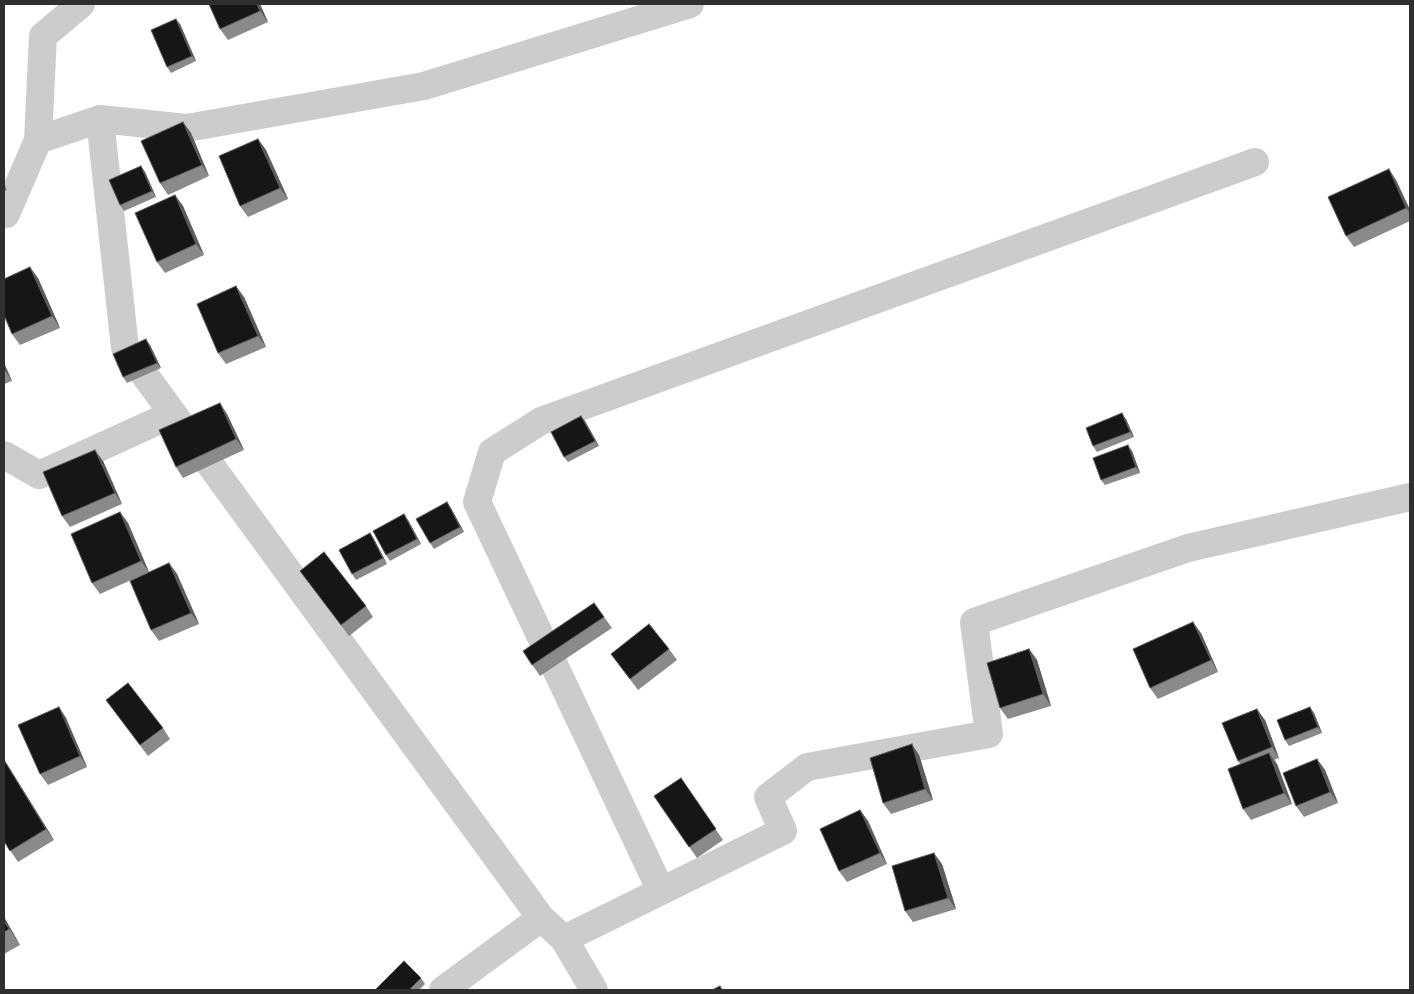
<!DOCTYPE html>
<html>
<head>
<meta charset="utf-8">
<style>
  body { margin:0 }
  #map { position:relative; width:1414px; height:994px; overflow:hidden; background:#fff; font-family:"Archivo Narrow",sans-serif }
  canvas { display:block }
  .frame { position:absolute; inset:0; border:5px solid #2f2f2f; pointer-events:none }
</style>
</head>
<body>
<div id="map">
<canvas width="1414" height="994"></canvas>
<div class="frame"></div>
</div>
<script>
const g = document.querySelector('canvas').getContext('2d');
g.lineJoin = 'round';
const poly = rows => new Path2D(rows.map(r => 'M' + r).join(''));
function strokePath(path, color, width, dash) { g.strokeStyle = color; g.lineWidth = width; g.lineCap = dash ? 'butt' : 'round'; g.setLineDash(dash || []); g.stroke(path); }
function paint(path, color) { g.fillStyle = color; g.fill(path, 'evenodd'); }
const street = poly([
  [100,119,125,348,541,918],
  [38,140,43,36,81,4],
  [4,214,6,214,38,140,100,119,187,128,424,86,690,4],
  [4,455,39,475,173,414],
  [661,891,477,502,492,452,541,421,1255,162],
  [564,939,594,990],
  [443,990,541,918,564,939,783,831,768,797,807,767,989,734,974,622,1188,548,1410,497]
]);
const wall = poly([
  [209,4,260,4,268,22,228,40,220,29],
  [180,24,196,61,171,73,167,67],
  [183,122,191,133,209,176,168,195,160,183],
  [258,139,266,150,288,199,248,217,240,206],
  [141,166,145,172,156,197,124,211,120,205],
  [1396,180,1410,210,1410,221,1354,247,1346,236],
  [4,183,7,190,4,191],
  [175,195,183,206,204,255,165,273,157,262],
  [38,278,60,328,20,345,12,334],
  [244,297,266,347,226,364,218,353],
  [150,345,161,368,127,383,123,377],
  [4,363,12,381,4,384],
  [227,414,244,450,183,478,176,467],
  [1126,419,1134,437,1097,452,1093,446],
  [585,421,599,446,568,462,564,457],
  [1132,451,1140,473,1105,485,1101,480],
  [103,461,122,504,70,527,62,516],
  [451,508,464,532,434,549,430,543],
  [120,512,128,523,149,572,100,594,92,583],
  [408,520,421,544,390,561,386,555],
  [370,533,374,539,387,564,356,580,352,574],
  [169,563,177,574,199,624,159,641,151,630],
  [300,571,366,606,373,617,349,636],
  [594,603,612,628,540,676,523,651],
  [1201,633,1218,672,1158,699,1150,688],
  [669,649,677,660,638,690,611,654],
  [1029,649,1037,660,1051,706,1008,719,1000,708],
  [106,700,163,728,170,739,148,756],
  [59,707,66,718,87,767,48,785,40,774],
  [1314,713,1322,733,1289,746,1285,740],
  [1265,720,1279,758,1274,760,1277,764,1292,804,1251,820,1243,809,1240,764,1238,761],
  [919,755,933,800,891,814,883,803],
  [4,759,54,840,18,862,4,841],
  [1317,759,1325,770,1338,803,1304,817,1296,806],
  [681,778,723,840,697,858,654,796],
  [860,810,868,821,887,864,847,882,839,871],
  [942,864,956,909,913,922,905,911],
  [4,917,20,945,4,954],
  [421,978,425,984,419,990,377,990]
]);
const shadedWall = poly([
  [257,4,260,4,268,22,260,11],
  [176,19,180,24,196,61,192,56],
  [183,122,191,133,209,176,202,165],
  [258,139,266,150,288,199,280,188],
  [141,166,145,172,156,197,152,191],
  [1389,169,1396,180,1410,210,1410,213,1406,208],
  [175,195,183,206,204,255,196,244],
  [30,267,38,278,60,328,52,316],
  [236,286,244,297,266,347,258,336],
  [146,339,150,345,161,368,157,363],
  [4,363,12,381,4,369],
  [220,403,227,414,244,450,236,439],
  [1122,413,1126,419,1134,437,1130,432],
  [581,416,585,421,599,446,595,441],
  [1128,445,1132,451,1140,473,1136,467],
  [95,450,103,461,122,504,115,493],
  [447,502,451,508,464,532,460,527],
  [120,512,128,523,149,572,141,561],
  [404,514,408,520,421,544,417,539],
  [370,533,374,539,387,564,383,558],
  [169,563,177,574,199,624,191,613],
  [1193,622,1201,633,1218,672,1211,660],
  [1029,649,1037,660,1051,706,1043,694],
  [59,707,66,718,87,767,80,756],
  [1310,707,1314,713,1322,733,1318,727],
  [1257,709,1265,720,1279,758,1272,747],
  [912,744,919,755,933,800,925,789],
  [1269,753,1277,764,1292,804,1284,793],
  [4,759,7,764,54,840,46,829],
  [1317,759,1325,770,1338,803,1330,792],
  [860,810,868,821,887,864,880,853],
  [934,853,942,864,956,909,948,898],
  [4,917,20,945,4,921]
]);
const building = poly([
  [209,4,257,4,260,11,220,29,209,4],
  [176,19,192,56,167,67,151,30,176,19],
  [183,122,202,165,160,183,141,141,183,122],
  [258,139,280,188,240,206,219,156,258,139],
  [141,166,152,191,120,205,109,180,141,166],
  [1389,169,1406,208,1346,236,1328,197,1389,169],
  [175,195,196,244,157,262,135,213,175,195],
  [30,267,52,316,12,334,4,315,4,279,30,267],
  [236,286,258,336,218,353,197,304,236,286],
  [146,339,157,363,123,377,113,354,146,339],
  [220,403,236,439,176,467,159,430,220,403],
  [1122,413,1130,432,1093,446,1086,428,1122,413],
  [581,416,595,441,564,457,551,432,581,416],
  [1128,445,1136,467,1101,480,1093,458,1128,445],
  [95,450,115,493,62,516,43,472,95,450],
  [447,502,460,527,430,543,416,519,447,502],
  [120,512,141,561,92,583,71,534,120,512],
  [404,514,417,539,386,555,373,531,404,514],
  [370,533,383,558,352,574,339,550,370,533],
  [324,552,366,606,341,625,300,571,324,552],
  [169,563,191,613,151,630,130,581,169,563],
  [594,603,604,617,532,665,523,651,594,603],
  [1193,622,1211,660,1150,688,1133,649,1193,622],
  [649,624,669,649,630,679,611,654,649,624],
  [1029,649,1043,694,1000,708,987,663,1029,649],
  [128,683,163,728,140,745,106,700,128,683],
  [59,707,80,756,40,774,18,725,59,707],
  [1310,707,1318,727,1285,740,1277,720,1310,707],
  [1257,709,1272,747,1238,761,1222,723,1257,709],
  [912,744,925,789,883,803,870,758,912,744],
  [1269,753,1284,793,1243,809,1228,769,1269,753],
  [1317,759,1330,792,1296,806,1283,773,1317,759],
  [4,760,46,829,10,851,4,841,4,760],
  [681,778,716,829,689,847,654,796,681,778],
  [860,810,880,853,839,871,820,829,860,810],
  [934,853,948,898,905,911,892,866,934,853],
  [4,921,9,929,4,932,4,921],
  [404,961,421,978,409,990,377,990,376,989,404,961],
  [720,986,722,990,712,990,720,986]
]);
strokePath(street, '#ccc', 28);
paint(wall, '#8a8a8a');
paint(shadedWall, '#5c5c5c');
paint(building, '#161616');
strokePath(building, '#5c5c5c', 1);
</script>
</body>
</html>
